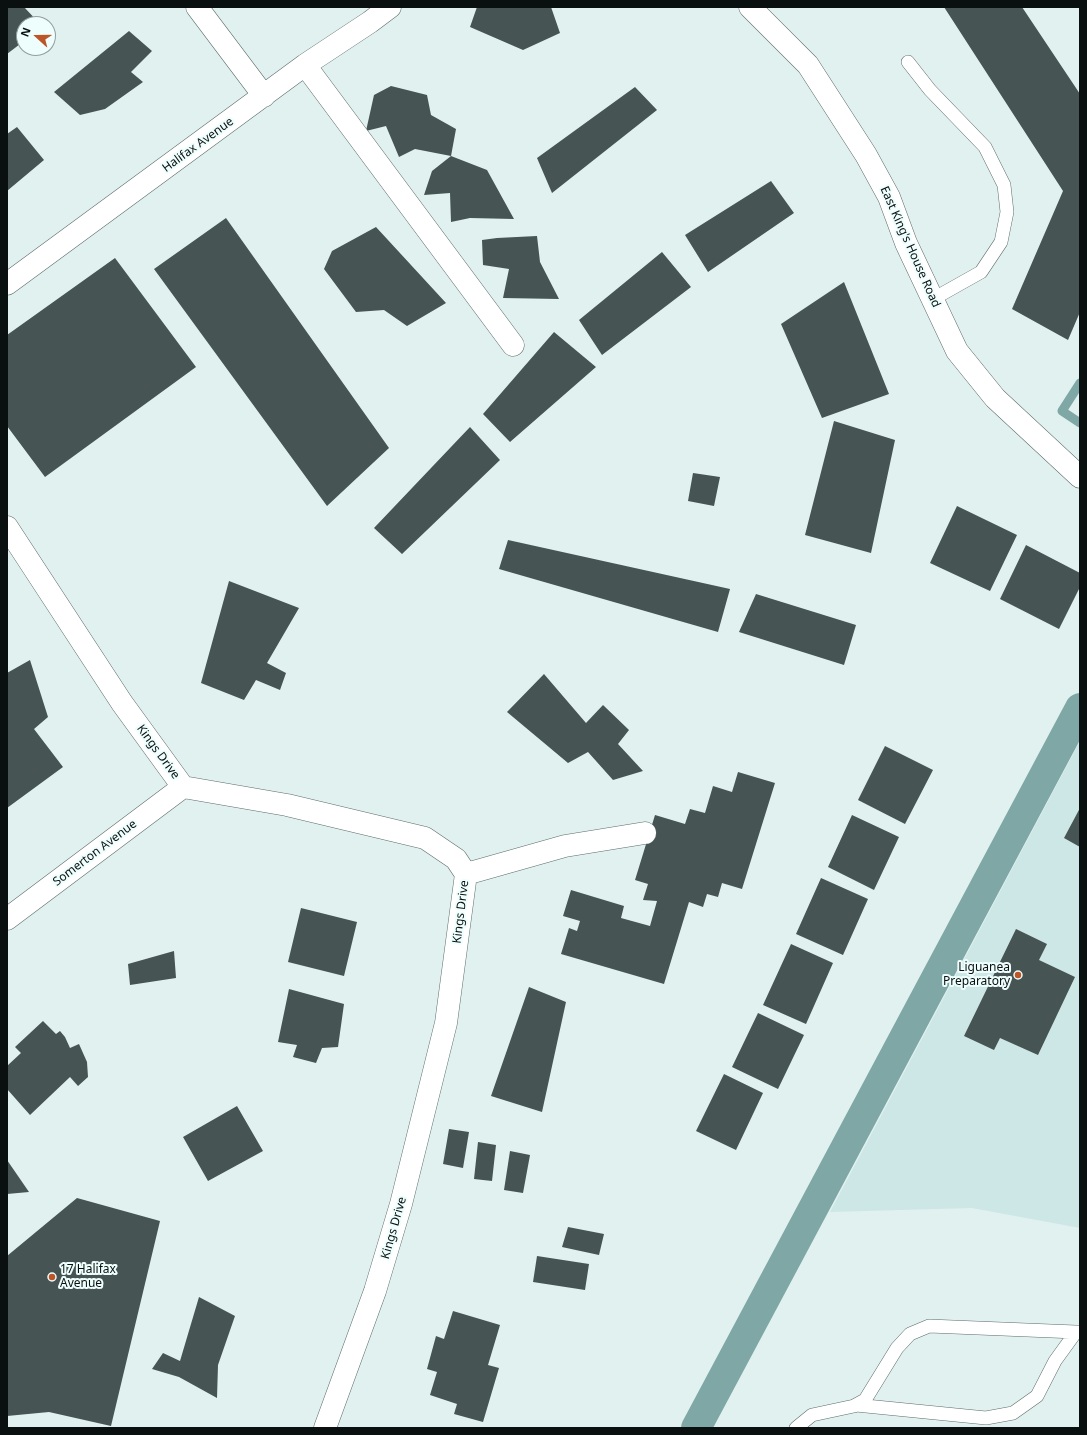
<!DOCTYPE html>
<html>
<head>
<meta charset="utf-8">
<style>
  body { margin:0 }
  #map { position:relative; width:1087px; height:1435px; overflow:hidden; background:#e0f1f0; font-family:"Noto Sans",sans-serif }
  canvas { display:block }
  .frame { position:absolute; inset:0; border:8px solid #0a100f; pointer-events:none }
  .north { position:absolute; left:16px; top:16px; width:40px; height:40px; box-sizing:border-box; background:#eefefd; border:1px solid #939f9e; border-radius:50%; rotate:291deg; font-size:11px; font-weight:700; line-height:16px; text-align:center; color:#0a100f }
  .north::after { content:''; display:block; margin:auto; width:14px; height:18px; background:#bc5629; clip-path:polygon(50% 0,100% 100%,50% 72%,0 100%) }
</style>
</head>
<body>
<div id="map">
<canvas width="1087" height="1435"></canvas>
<div class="frame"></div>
<div class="north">N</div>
</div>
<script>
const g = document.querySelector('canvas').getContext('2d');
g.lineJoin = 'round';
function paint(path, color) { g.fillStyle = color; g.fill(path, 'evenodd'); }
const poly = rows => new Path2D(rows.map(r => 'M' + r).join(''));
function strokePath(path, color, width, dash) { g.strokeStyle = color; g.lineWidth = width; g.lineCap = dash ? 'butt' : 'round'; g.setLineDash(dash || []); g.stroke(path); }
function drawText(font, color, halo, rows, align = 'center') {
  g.font = font + ' "Noto Sans",sans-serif'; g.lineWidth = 4; g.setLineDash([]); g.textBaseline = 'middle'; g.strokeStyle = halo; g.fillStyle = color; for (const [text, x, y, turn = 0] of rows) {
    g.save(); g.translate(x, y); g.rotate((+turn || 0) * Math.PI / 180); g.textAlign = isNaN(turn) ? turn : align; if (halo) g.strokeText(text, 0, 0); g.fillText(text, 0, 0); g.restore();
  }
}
const built = poly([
  [1080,741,1080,1228,972,1208,830,1212]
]);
const stream = poly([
  [1080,383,1062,411,1080,423]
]);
const canal = poly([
  [696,1428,1080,708]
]);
const building = poly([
  [8,7,24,7,40,24,24,24,24,41,7,54,7,8],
  [477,7,551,7,560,33,523,50,470,27],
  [944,7,1022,7,1080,94,1080,312,1068,340,1012,309,1063,191],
  [129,31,152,51,131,72,143,82,105,109,80,115,54,92],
  [391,86,427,95,431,115,456,129,451,156,415,149,399,157,386,126,366,131,374,95],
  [635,87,657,110,552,193,537,158],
  [17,127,44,160,7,191,7,134],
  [451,156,487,170,514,219,470,218,451,222,450,193,424,195,432,171],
  [771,181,794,213,708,272,685,235],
  [226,218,389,448,327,506,154,269],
  [376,227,446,303,407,326,384,310,356,312,324,269,332,251],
  [537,236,540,262,559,299,503,298,509,269,483,265,482,240,497,238],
  [662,252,691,287,602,355,579,320],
  [115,258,196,367,45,477,7,426,7,335],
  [844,282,889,394,822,418,781,324],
  [554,332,596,367,510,442,483,414],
  [834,421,895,440,871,553,805,535],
  [470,427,500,460,402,554,374,528],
  [693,473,720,477,714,506,688,501],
  [957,506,1017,535,990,591,930,563],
  [508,540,730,589,718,632,499,569],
  [1026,545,1080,573,1080,587,1059,629,1000,599],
  [229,581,299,608,267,663,286,673,280,690,256,680,244,700,201,683],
  [756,594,856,625,844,665,739,632],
  [30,660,48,717,34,729,63,767,7,808,7,673],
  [544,674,586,723,603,705,629,730,618,744,643,771,613,780,588,752,568,763,507,712],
  [885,746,933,770,905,824,858,800],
  [738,772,775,783,742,889,722,883,718,897,707,894,703,907,689,902,664,984,561,954,569,928,577,931,580,921,563,916,571,890,624,906,621,918,650,926,657,901,643,900,648,884,635,880,655,815,685,824,690,809,705,813,713,786,732,792],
  [1080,808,1080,847,1064,838],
  [852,815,899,837,874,890,828,867],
  [821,878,868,899,843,955,796,934],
  [301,908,357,922,344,976,288,962],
  [1016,929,1047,944,1039,960,1075,977,1038,1055,1000,1038,994,1050,964,1036],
  [791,944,833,963,806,1024,763,1005],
  [174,951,176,978,130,985,128,964],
  [529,987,566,1002,542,1112,491,1096],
  [289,989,344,1004,338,1047,322,1048,316,1063,293,1057,297,1045,278,1042],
  [758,1013,804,1035,778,1089,732,1067],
  [43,1021,56,1034,60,1031,65,1037,70,1048,79,1044,87,1062,88,1077,78,1086,70,1077,30,1115,7,1089,7,1066,21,1053,15,1047],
  [724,1074,763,1093,736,1150,696,1131],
  [237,1106,263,1151,208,1181,183,1137],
  [449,1129,469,1132,463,1168,443,1164],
  [478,1142,496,1145,492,1181,474,1179],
  [510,1151,530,1155,523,1193,504,1190],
  [7,1160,29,1192,7,1194],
  [77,1198,160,1221,111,1426,49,1412,7,1416,7,1256],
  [568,1227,604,1234,599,1255,562,1247],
  [537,1256,589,1264,585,1290,533,1282],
  [199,1297,235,1316,218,1365,217,1398,179,1377,152,1369,163,1353,180,1361],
  [453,1311,500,1325,488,1365,499,1368,483,1422,454,1414,457,1404,430,1395,437,1372,427,1369,436,1336,444,1339]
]);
const lane = poly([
  [908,62,930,90,985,147,1004,185,1007,212,1001,242,981,272,933,299],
  [856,1405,986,1418,1013,1413,1037,1396,1055,1361,1076,1332,1080,1332],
  [796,1428,812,1415,854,1406,865,1400,897,1348,910,1334,929,1326,1076,1332]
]);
const street = poly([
  [197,7,264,96],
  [305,65,513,345],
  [7,284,305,65,370,22,390,7],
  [7,527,122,703,183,787,287,805,425,838,456,859,466,874,446,1023,401,1204,375,1291,325,1428],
  [466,874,565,846,645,833],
  [7,919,183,787]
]);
const secondary = poly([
  [750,7,808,65,866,155,889,197,906,243,957,351,995,398,1080,477]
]);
const markers = [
  [1018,975,4,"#bc5629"],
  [52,1277,4,"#bc5629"]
];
const streetNames = [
  ["Halifax Avenue",198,145,-36],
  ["East King's House Road",910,247,66],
  ["Kings Drive",158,752,54],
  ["Somerton Avenue",95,853,-37],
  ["Kings Drive",461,912,-83],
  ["Kings Drive",394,1228,-74]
];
const poiNames = [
  ["Liguanea",1010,968],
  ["Preparatory",1010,982],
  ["17 Halifax",60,1270,"left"],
  ["Avenue",60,1284,"left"]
];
paint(built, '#cde7e6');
strokePath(stream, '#7ea7a5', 9);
strokePath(canal, '#7ea7a5', 30);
paint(building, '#465453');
strokePath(lane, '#5d6c6b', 14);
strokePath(street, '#5d6c6b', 23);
strokePath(secondary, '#5d6c6b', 23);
strokePath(lane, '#fff', 13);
strokePath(street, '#fff', 22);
strokePath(secondary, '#fff', 22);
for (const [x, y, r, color] of markers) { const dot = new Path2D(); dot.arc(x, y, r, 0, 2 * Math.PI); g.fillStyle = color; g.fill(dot); strokePath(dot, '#eefefd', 1.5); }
drawText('12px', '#0a100f', '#eefefd', streetNames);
drawText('12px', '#0a100f', '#eefefd', poiNames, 'right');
</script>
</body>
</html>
